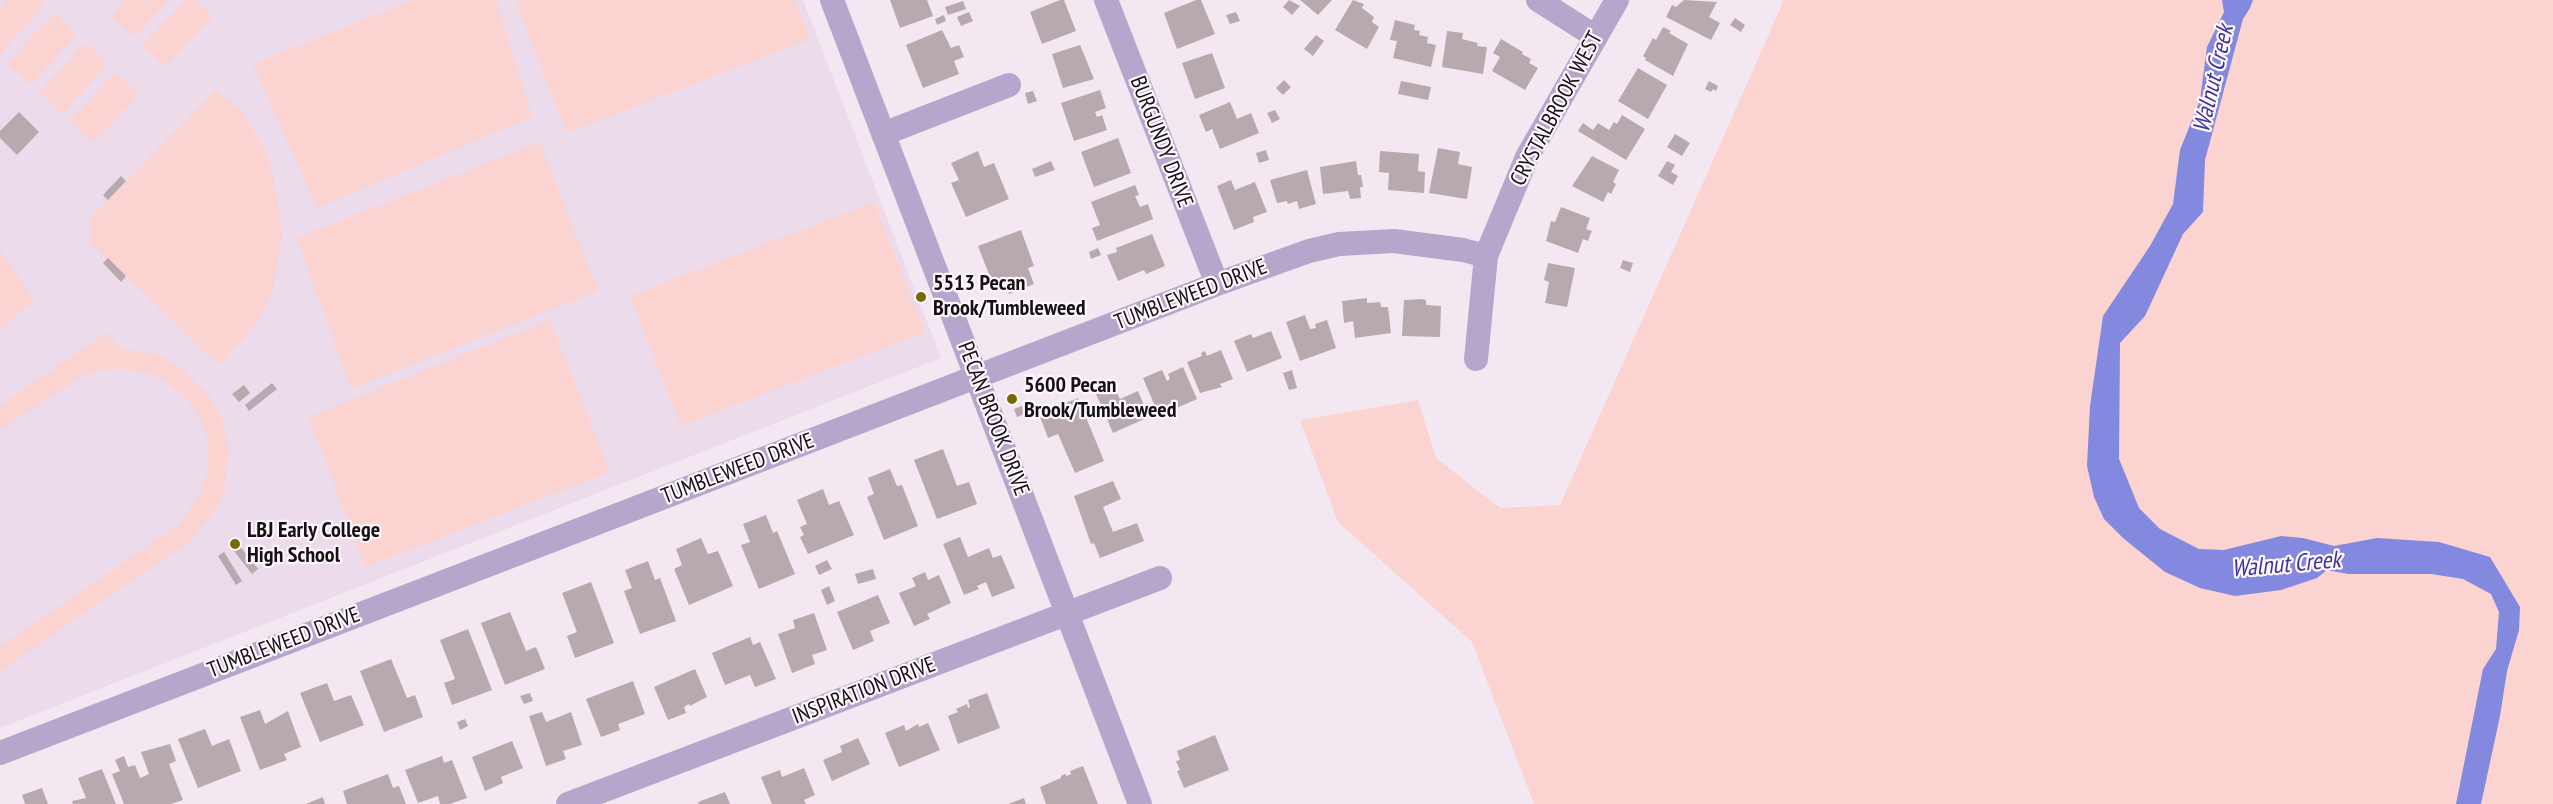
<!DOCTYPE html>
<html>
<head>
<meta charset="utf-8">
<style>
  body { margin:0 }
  canvas { display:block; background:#f3e8f1 }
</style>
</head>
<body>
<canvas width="2553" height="804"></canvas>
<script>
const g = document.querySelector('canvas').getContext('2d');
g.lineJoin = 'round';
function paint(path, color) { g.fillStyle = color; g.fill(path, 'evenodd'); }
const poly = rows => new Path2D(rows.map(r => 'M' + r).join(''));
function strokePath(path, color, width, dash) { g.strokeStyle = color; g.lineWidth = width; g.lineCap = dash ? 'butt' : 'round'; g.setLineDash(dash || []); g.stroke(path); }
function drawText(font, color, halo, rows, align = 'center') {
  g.font = font + ' "PT Sans Narrow",sans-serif'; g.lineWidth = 4.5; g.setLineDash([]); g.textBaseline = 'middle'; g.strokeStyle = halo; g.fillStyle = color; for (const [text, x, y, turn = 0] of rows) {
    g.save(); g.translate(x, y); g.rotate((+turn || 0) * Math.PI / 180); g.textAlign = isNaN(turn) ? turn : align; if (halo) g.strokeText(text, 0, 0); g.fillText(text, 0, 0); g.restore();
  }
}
const built = poly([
  [0,0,803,0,941,358,0,728]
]);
const green = poly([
  [7,0,40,0,45,5,0,54,0,8],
  [125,0,168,0,134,37,111,16],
  [185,0,194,0,212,17,165,67,142,45],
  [413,0,496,0,532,117,317,208,253,64],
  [523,0,795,0,810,39,567,133,516,3],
  [1784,0,2553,0,2553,804,1534,804,1472,642,1338,522,1300,420,1418,400,1436,458,1500,508,1560,505],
  [54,13,77,35,30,84,7,63],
  [85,43,108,64,62,114,39,92],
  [116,72,139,94,93,143,70,121],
  [215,90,240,110,265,149,273,176,282,234,273,291,254,327,219,365,91,243,92,217],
  [540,142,598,291,351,389,297,238],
  [874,202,925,332,681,426,630,296],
  [0,250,34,300,0,330],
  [550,320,610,472,365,567,309,417],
  [108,332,119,348,156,354,179,366,210,396,222,420,228,444,225,488,214,512,189,542,0,671,0,646,180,524,201,493,208,469,207,440,203,424,187,399,164,380,151,374,125,369,110,369,84,375,0,430,0,405]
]);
const water = poly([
  [2222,0,2253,0,2250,8,2243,19,2205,160,2203,212,2183,234,2145,316,2120,343,2119,459,2139,508,2160,529,2199,549,2224,550,2281,536,2303,538,2334,546,2377,538,2439,542,2490,557,2520,607,2519,630,2507,671,2500,716,2481,804,2456,804,2483,669,2496,649,2499,612,2491,594,2463,579,2431,574,2348,574,2327,570,2317,578,2281,590,2235,596,2200,588,2165,572,2123,538,2104,519,2094,497,2087,466,2090,406,2103,316,2150,246,2173,204,2180,150,2200,100,2207,47,2224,12]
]);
const building = poly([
  [890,0,927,0,933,16,900,28],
  [1060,0,1064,0,1076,31,1042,44,1030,12],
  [1196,0,1201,0,1215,34,1177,49,1164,13],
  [1289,0,1300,6,1292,15,1283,7],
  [1300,0,1332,0,1318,15],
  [1353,0,1364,4,1362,8,1374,17,1372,22,1379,27,1367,49,1335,30],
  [1684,0,1717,2,1709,17,1720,23,1711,40,1666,17,1672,5,1676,7],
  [963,1,966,9,948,15,945,7],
  [969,12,973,21,961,26,957,17],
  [1236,12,1240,21,1230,24,1226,15],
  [944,15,946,21,937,25,935,19],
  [1735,18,1745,25,1741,32,1730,25],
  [1395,20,1415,25,1414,30,1420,31,1419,35,1428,37,1427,43,1436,45,1431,67,1393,58,1397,41,1390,40],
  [1663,27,1671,31,1669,33,1688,44,1673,76,1645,60,1646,58,1643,56,1653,38,1656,40],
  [942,30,951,48,959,45,964,57,954,61,959,74,923,88,906,45],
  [1447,31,1463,33,1462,39,1478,43,1477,46,1487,47,1483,74,1442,67],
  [1316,35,1324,41,1313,56,1304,49],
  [1501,39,1523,52,1522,54,1531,59,1529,63,1538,68,1525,90,1492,71,1500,57,1493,53],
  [1080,45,1094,79,1063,88,1052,54],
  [1212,53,1225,88,1195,99,1182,63],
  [1638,68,1667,85,1648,119,1618,101],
  [1284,80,1291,87,1283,95,1276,88],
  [1401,81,1431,87,1428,100,1398,94],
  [1709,81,1718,86,1716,91,1713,89,1711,92,1705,89],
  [1100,90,1106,108,1095,112,1097,117,1102,115,1107,130,1074,141,1061,103],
  [1033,91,1037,101,1028,104,1025,93],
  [1230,102,1237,119,1251,113,1259,133,1220,149,1212,129,1206,132,1199,115],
  [1275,110,1280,119,1272,123,1267,113],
  [19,112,39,132,17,155,0,138,0,131],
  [1622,115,1645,129,1626,160,1578,131,1583,123,1593,130,1598,123,1609,130,1614,122,1617,124],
  [1675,134,1690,143,1682,156,1667,147],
  [1118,138,1131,173,1094,187,1081,152],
  [1438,148,1460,152,1458,164,1472,167,1467,199,1429,193],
  [1266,150,1269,160,1259,163,1256,153],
  [978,151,984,167,994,163,1009,199,966,217,951,183,959,180,951,163],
  [1380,151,1419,154,1418,171,1425,172,1424,193,1388,190,1389,173,1379,172],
  [1592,156,1619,170,1613,182,1616,184,1611,194,1608,192,1603,202,1572,186],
  [1051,161,1055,170,1035,177,1032,169],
  [1356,161,1358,175,1361,175,1363,187,1360,187,1361,198,1350,199,1348,191,1323,194,1320,167],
  [1667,161,1675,165,1671,172,1678,176,1673,185,1658,176],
  [1307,170,1316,204,1299,209,1297,201,1288,204,1287,201,1277,203,1270,180],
  [121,176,126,181,108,200,103,195],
  [1231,180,1235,190,1255,182,1267,212,1253,217,1254,222,1234,230,1217,186],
  [1135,185,1139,195,1135,196,1140,207,1148,204,1153,219,1097,241,1092,228,1100,225,1091,202],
  [1561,207,1590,218,1586,229,1592,231,1591,233,1588,241,1583,239,1578,253,1546,241,1551,221,1555,222],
  [1021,230,1034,266,1028,268,1034,284,1009,294,1003,278,992,282,978,246],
  [1152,234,1165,266,1146,274,1144,270,1118,281,1107,255,1117,252,1116,248],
  [1098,248,1101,255,1091,259,1089,252],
  [108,258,126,276,121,282,103,263],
  [1623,260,1633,263,1630,272,1620,268],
  [1548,263,1575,268,1567,307,1545,303,1549,282,1544,280],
  [1367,298,1367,303,1380,302,1381,307,1388,307,1391,333,1355,338,1353,321,1344,323,1342,301],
  [1422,299,1426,300,1426,305,1441,306,1440,337,1402,336,1404,300],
  [1305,315,1310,329,1316,328,1315,324,1327,320,1336,348,1300,361,1286,322],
  [1271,331,1282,358,1247,372,1234,341,1251,334,1253,338],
  [1221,350,1233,379,1220,384,1222,387,1200,393,1187,362,1202,356,1201,353,1205,351,1207,356],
  [1183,367,1197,399,1159,416,1143,378,1162,370,1167,381,1170,379,1168,374],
  [1292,370,1297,388,1289,390,1283,373],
  [272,383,277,389,249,411,245,405],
  [244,385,250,393,239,402,232,394],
  [1114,386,1120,399,1138,391,1149,417,1113,433,1096,394],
  [1078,398,1104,461,1075,473,1058,434,1048,438,1039,414],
  [1022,406,1025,414,1017,417,1014,409],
  [943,449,957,486,969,482,977,504,937,519,914,460],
  [890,469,897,486,902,485,918,526,884,540,867,497,874,494,868,478],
  [1113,481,1121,499,1103,507,1113,532,1137,523,1144,541,1100,558,1094,543,1091,544,1074,496],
  [823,489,829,505,839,501,854,535,808,554,800,537,804,535,800,527,807,524,797,500],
  [766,515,773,533,777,531,795,574,759,589,741,545,750,542,743,524],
  [960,537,968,557,989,548,993,558,1001,555,1015,588,992,597,986,582,977,586,979,589,964,595,943,544],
  [701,538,708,554,718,551,733,586,689,605,674,569,682,565,676,549],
  [236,541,258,569,252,574,230,546],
  [224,552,242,581,236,585,218,556],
  [827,560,832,569,819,575,815,566],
  [648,561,655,580,660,578,676,621,640,634,624,591,632,588,625,570],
  [873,569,876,579,858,584,855,574],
  [925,572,928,580,939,575,951,603,927,614,930,619,914,626,899,593,916,586,912,578],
  [591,582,614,643,575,658,567,636,577,632,562,593],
  [829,586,835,601,827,605,821,590],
  [878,595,890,623,870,631,874,641,853,650,837,612],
  [510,612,526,651,536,647,545,669,505,685,481,623],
  [814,613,827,650,812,655,815,664,792,673,778,634,795,628,793,620],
  [468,629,492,690,452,705,444,683,455,679,440,640],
  [750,637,753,645,760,642,776,679,755,687,750,675,725,685,712,653],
  [391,659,407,698,415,695,423,717,384,732,360,671],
  [695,669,707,697,690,706,689,704,684,707,686,713,668,720,654,687],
  [633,681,645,714,618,724,620,730,601,737,586,699],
  [327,683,334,701,351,695,364,725,320,742,300,693],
  [530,693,533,701,524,704,520,696],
  [987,693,1000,728,958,744,948,716,958,712,956,709,967,704,968,708,970,707,968,700],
  [260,710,265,724,288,711,301,747,284,754,287,760,260,770,240,717],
  [542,712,546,722,571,712,582,745,563,751,566,759,546,766,529,716],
  [465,719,468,726,460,730,457,722],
  [928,723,940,750,899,767,885,733,904,725,906,731,918,724,919,727],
  [205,729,212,746,229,739,241,771,198,788,178,739],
  [1215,735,1229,770,1184,788,1177,771,1180,770,1176,761,1180,760,1177,751],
  [858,738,870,764,832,781,823,760,842,752,840,746],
  [512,741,523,768,501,777,503,783,485,791,472,757],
  [170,744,176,761,169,764,183,800,171,804,124,804,112,774,120,771,115,760,124,756,128,767,135,765,140,778,149,774,141,752],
  [442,756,444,763,452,760,467,798,450,804,440,804,438,796,418,803,405,770],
  [1083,766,1098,804,1046,804,1040,787,1061,778,1061,776,1065,774,1067,776,1071,774,1070,771],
  [804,768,815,795,804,800,806,804,772,804,761,777,780,770,782,777],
  [102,769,116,804,73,804,72,801,86,798,78,778],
  [388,774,393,788,399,786,406,804,347,804,343,791],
  [42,788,48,804,25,804,22,795],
  [725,792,730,804,699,804,698,802],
  [323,797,325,804,306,804],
  [1024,798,1026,804,1008,804]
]);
const minor = poly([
  [832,0,1140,804],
  [1106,0,1217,284],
  [1538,0,1596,37],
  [883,134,1009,85],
  [1476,359,1486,256,1527,157,1617,0],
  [0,753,1217,284,1309,251,1339,244,1394,241,1463,250,1486,256],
  [568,804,1160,578]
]);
const markers = [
  [921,297,6,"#796b03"],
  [1012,399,6,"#796b03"],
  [235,544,6,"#796b03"]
];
const streetNames = [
  ["CRYSTALBROOK WEST",1557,109,-62],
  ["BURGUNDY DRIVE",1161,142,69],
  ["TUMBLEWEED DRIVE",1191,295,-21],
  ["PECAN BROOK DRIVE",993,419,69],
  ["TUMBLEWEED DRIVE",738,469,-21],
  ["TUMBLEWEED DRIVE",284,643,-21],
  ["INSPIRATION DRIVE",864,691,-21]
];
const poiNames = [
  ["5513 Pecan",933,284],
  ["Brook/Tumbleweed",933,309],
  ["5600 Pecan",1024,386],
  ["Brook/Tumbleweed",1024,411],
  ["LBJ Early College",247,531],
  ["High School",247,556]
];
const waterNames = [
  ["Walnut Creek",2214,79,-77],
  ["Walnut Creek",2286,565,-5]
];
paint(built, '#ecdbea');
paint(green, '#fbd3d1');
paint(water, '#8389de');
paint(building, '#b7a9ad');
strokePath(minor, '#b7a6cc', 24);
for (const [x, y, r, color] of markers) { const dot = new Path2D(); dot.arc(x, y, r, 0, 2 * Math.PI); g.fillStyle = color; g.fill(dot); strokePath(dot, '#fff6fe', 2); }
drawText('22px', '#141114', '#fff6fe', streetNames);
drawText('bold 22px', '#141114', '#fff6fe', poiNames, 'left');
drawText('italic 24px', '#3b3598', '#fff6fe', waterNames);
</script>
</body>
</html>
